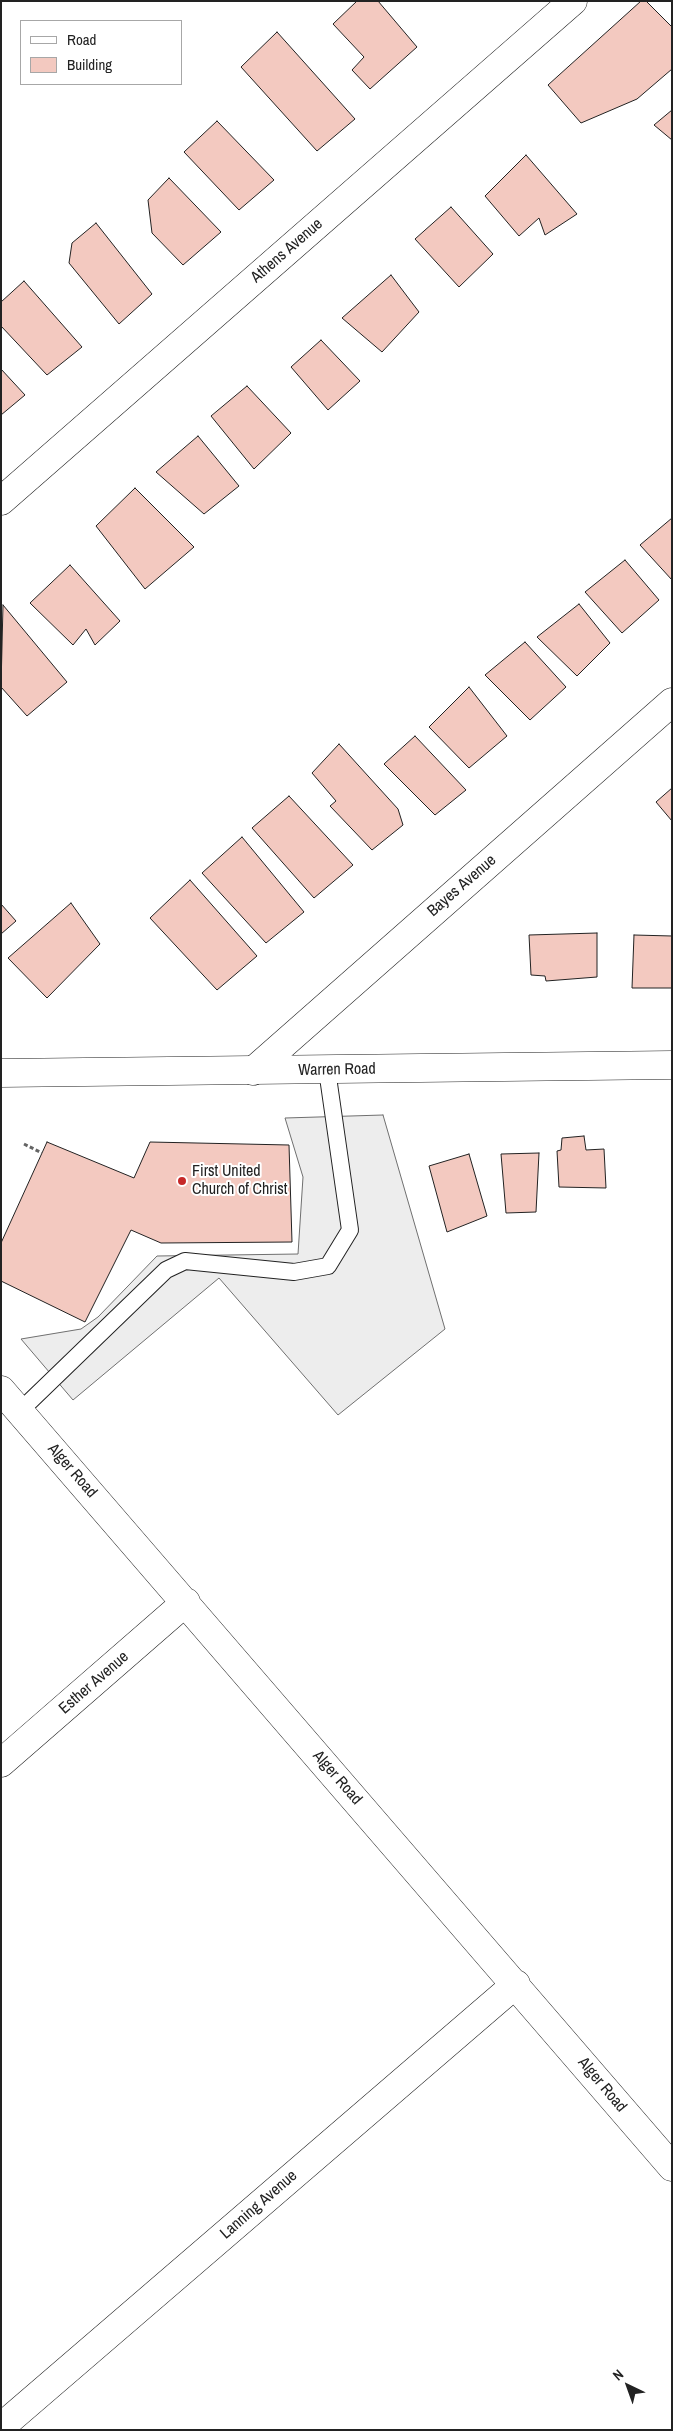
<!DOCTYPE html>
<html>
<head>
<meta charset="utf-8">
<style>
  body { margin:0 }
  #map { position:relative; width:673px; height:2431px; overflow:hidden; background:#fff; font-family:"Archivo Narrow",sans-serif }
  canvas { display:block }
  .frame { position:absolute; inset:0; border:2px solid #222; pointer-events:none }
  .legend { position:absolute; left:20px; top:20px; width:162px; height:65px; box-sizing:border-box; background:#fff; border:1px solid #a7a7a7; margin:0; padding:6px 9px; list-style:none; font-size:15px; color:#222 }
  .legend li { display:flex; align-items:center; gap:10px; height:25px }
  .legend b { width:25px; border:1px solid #a7a7a7 }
  .north { position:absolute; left:603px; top:2361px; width:50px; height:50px; -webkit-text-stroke:4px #fff; paint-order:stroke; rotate:318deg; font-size:14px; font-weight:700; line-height:20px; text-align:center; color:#222 }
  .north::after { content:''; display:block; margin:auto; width:18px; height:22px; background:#222; clip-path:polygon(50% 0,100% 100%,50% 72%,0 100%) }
</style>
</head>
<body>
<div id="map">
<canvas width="673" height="2431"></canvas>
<div class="frame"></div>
<ul class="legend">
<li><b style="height:6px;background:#fff"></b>Road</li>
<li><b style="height:14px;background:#f3c9c0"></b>Building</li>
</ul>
<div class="north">N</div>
</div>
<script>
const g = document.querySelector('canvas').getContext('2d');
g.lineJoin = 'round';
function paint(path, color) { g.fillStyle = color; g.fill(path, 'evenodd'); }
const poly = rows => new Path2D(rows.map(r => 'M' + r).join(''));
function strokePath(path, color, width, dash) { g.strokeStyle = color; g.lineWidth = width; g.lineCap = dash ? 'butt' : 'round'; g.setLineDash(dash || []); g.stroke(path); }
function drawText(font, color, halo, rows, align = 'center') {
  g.font = font + ' "Archivo Narrow",sans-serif'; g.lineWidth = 4; g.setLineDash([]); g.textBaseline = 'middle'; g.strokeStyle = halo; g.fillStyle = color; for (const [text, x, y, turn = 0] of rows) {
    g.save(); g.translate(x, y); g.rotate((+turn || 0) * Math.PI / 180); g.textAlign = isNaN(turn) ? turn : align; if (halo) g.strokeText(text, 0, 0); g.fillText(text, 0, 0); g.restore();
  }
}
const parking = poly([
  [383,1115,445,1329,338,1415,219,1278,73,1400,21,1339,81,1329,98,1317,157,1256,298,1254,303,1177,285,1118,383,1115]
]);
const building = poly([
  [357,1,378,1,417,47,370,89,352,70,364,57,333,24,357,1],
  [641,1,646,1,672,27,672,69,637,99,581,123,548,85,641,1],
  [277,32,355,119,317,151,241,67,277,32],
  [672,110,672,140,654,125,672,110],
  [217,121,274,180,239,210,184,152,217,121],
  [526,155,577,214,545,235,539,218,519,236,485,196,526,155],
  [169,178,221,232,183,265,152,233,148,200,169,178],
  [451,207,493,254,459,287,415,239,451,207],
  [96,223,152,294,119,324,69,263,72,243,96,223],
  [391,275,419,312,382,352,342,318,391,275],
  [24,281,82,347,47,375,1,326,1,302,24,281],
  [321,340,360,381,328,410,291,367,321,340],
  [1,369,25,395,1,415,1,369],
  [247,386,291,433,254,469,211,416,247,386],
  [198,436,239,486,204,514,156,472,198,436],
  [135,488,194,547,145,589,96,526,135,488],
  [672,518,672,580,640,545,672,518],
  [625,560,659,600,622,633,585,592,625,560],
  [70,565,120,621,95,645,86,629,73,645,30,603,70,565],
  [579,604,610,643,577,676,537,637,579,604],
  [3,605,67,682,27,716,1,687,3,605],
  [525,642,566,687,530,720,485,675,525,642],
  [469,687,507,736,469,768,429,727,469,687],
  [415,736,466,790,435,815,384,764,415,736],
  [339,744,398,809,403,825,372,850,330,806,336,801,312,773,339,744],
  [672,788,672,821,656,802,672,788],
  [289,796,353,865,314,898,252,828,289,796],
  [242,837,304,912,266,943,202,873,242,837],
  [190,880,257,956,217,990,150,918,190,880],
  [71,903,100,944,47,998,8,958,71,903],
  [1,904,16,921,1,934,1,904],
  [597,933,597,977,546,981,545,976,531,975,529,935,597,933],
  [634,935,672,936,672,988,632,988,634,935],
  [584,1136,586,1150,604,1149,606,1188,559,1187,557,1151,561,1150,562,1138,584,1136],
  [47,1142,134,1178,150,1142,289,1145,292,1242,161,1243,131,1230,85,1322,1,1281,1,1243,47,1142],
  [539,1153,536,1212,506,1213,501,1154,539,1153],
  [469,1154,487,1216,447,1232,429,1166,469,1154]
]);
const path = poly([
  [24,1144,42,1153]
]);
const service = poly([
  [20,1411,166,1270,185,1261,294,1272,328,1266,350,1230,327,1070]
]);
const minor = poly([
  [1,501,573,1],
  [253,1071,672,702],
  [1,1390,672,2167],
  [1,1763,186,1602],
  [1,2427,516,1984]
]);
const secondary = poly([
  [1,1073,672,1065]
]);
const markers = [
  [182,1181,5,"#c62828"]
];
const streetNames = [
  ["Athens Avenue",287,251,-41],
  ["Bayes Avenue",462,886,-41],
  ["Warren Road",337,1070,-1],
  ["Alger Road",72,1471,49],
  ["Esther Avenue",94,1683,-41],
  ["Alger Road",337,1778,49],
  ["Alger Road",602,2085,50],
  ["Lanning Avenue",259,2205,-41]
];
const poiNames = [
  ["First United",192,1172],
  ["Church of Christ",192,1190]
];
paint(parking, '#ededed');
strokePath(parking, '#6f6f6f', 1);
paint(building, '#f3c9c0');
strokePath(building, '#222', 1);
strokePath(service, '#222', 18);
strokePath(minor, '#222', 29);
strokePath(secondary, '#222', 29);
strokePath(path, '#646464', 3, [4, 2.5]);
strokePath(service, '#fff', 16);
strokePath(minor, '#fff', 28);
strokePath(secondary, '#fff', 28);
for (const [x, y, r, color] of markers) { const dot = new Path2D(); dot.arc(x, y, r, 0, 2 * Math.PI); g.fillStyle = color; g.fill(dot); strokePath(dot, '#fff', 2); }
drawText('16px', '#222', '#fff', streetNames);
drawText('16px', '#222', '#fff', poiNames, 'left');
</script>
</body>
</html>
